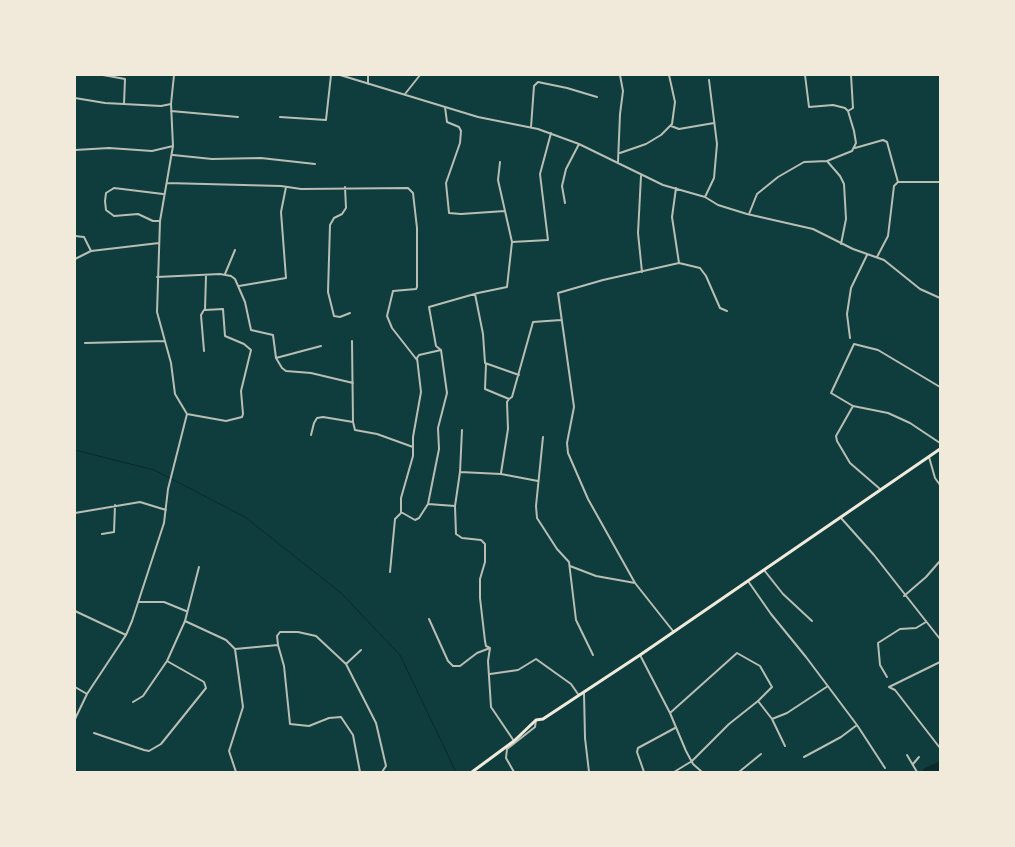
<!DOCTYPE html>
<html>
<head>
<meta charset="utf-8">
<style>
  body { margin:0 }
  #map { position:relative; width:1015px; height:847px; overflow:hidden; background:#0f3d3e; font-family:Literata,serif }
  canvas { display:block }
  .frame { position:absolute; inset:0; border:76px solid #f1e9da; pointer-events:none }
</style>
</head>
<body>
<div id="map">
<canvas width="1015" height="847"></canvas>
<div class="frame"></div>
</div>
<script>
const g = document.querySelector('canvas').getContext('2d');
g.lineJoin = 'round';
const poly = rows => new Path2D(rows.map(r => 'M' + r).join(''));
function strokePath(path, color, width, dash) { g.strokeStyle = color; g.lineWidth = width; g.lineCap = dash ? 'butt' : 'round'; g.setLineDash(dash || []); g.stroke(path); }
const stream = poly([
  [75,450,154,470,245,517,341,593,400,655,456,772]
]);
const river = poly([
  [927,772,940,766]
]);
const minor = poly([
  [75,75,76,75],
  [103,75,125,79,124,104],
  [340,75,478,117,538,129,579,144,663,185,705,197,718,205,747,214,813,229,853,249,884,260,920,289,940,298],
  [441,75,442,75],
  [805,75,809,107,833,105,845,108,848,111,854,131,856,143,852,151,827,161],
  [368,84,368,75],
  [405,94,420,75],
  [75,98,105,103,161,106,171,104],
  [445,107,447,122,459,127,461,131,460,143,446,183,449,213,461,214,505,211],
  [171,111,238,117],
  [848,111,853,108,851,75],
  [280,117,326,120,331,75],
  [671,126,679,129,714,123],
  [531,127,534,86,538,82,567,88,597,97],
  [855,148,883,140,887,142,898,182],
  [75,150,109,148,152,151,173,146],
  [620,153,646,144,661,135,672,124,675,102,669,75],
  [173,155,212,159,261,158,315,164],
  [500,162,498,180,512,242,548,240,540,174,551,133],
  [618,162,620,114,623,91,620,75],
  [641,176,638,233,642,272],
  [167,183,281,186,301,189,408,188,413,193,417,228,417,287,416,289,393,291,387,316,392,328,417,360],
  [345,187,346,208,342,214,334,218,330,225,328,292,334,316,340,317,350,313],
  [676,188,672,217,679,263,700,268,706,276,720,308,727,311],
  [705,197,714,178,717,144,709,80],
  [565,203,562,186,566,169,579,144],
  [749,214,757,194,778,177,804,162,827,161,840,176,844,184,846,219,841,244],
  [160,221,153,221,138,214,114,216,106,210,105,201,106,193,114,188,163,194],
  [75,236,84,237,91,251],
  [877,257,888,236,894,186,898,182,940,182],
  [75,259,91,251,159,243],
  [225,274,235,250],
  [157,277,220,274,231,276,235,279,245,302,251,330,273,335,276,358,282,368,286,371,311,373,353,383],
  [239,286,286,278,281,212,286,187],
  [475,294,483,334,485,363,519,375],
  [204,310,201,315,204,351],
  [850,338,847,314,851,288,867,255],
  [352,341,353,422,355,430,377,434,413,447],
  [85,343,165,341],
  [441,350,419,355,417,358,421,392,413,437,413,456,401,498,401,512,415,520,419,518,428,504,439,449,438,428,447,393,441,350,436,346,429,307,478,293,507,287,512,242],
  [276,358,321,346],
  [486,364,485,389,509,399,512,397,533,322,561,320],
  [853,406,831,393,854,344,878,350,940,387],
  [187,414,226,421,242,417,243,414,241,391,251,350,244,344,225,336,223,309,205,310,206,276],
  [311,435,314,423,317,418,323,417,353,422],
  [543,437,536,506,537,518,557,549,569,562,576,620,593,655],
  [929,457,935,478,940,485],
  [460,472,462,430],
  [501,473,508,429,507,402,509,399],
  [880,489,850,463,837,441,836,436,853,406,888,413,910,423,940,443],
  [428,504,455,506],
  [75,513,140,502,166,510],
  [841,518,874,555,940,639],
  [102,534,114,532,115,505],
  [570,566,596,576,635,583,673,631],
  [764,570,783,594,812,621],
  [390,572,395,519,401,513],
  [748,581,771,614,806,657,857,725,885,768],
  [635,583,588,499,568,453,567,443,574,407,558,293,603,280,679,263],
  [904,596,926,577,940,561],
  [138,602,164,602,186,611],
  [75,611,126,635],
  [429,619,448,661,453,666,460,666,477,653,490,648],
  [185,621,226,640,235,649,243,707,229,751,236,772],
  [278,645,277,636,280,632,298,632,316,636,346,664,376,723,386,766,382,772],
  [235,649,278,645,284,666,290,724,309,726,329,718,341,717,353,735,360,772],
  [640,655,670,713,686,751,693,764,702,772],
  [940,662,889,687,895,690,940,748],
  [346,664,361,650],
  [490,674,518,670,536,659,571,684,578,694],
  [887,677,880,665,878,643,900,629,916,628,926,622],
  [75,687,87,694],
  [584,693,585,738,589,772],
  [133,702,143,696,167,661,185,621,199,567],
  [940,706,940,711],
  [670,713,737,653,760,666,772,687,758,701,772,719,785,746],
  [75,719,87,694,126,635,132,621,164,523,168,489,187,414,175,394,171,363,157,312,160,221,173,146,171,104,174,75],
  [772,719,787,713,828,686],
  [94,733,144,750,149,751,161,744,206,688,204,682,167,661],
  [514,741,491,707,488,661,490,648,486,646,485,641,480,598,480,579,485,562,485,544,481,540,462,538,456,534,455,506,460,472,501,474,538,481],
  [907,755,917,772],
  [804,757,841,737,857,725],
  [913,764,919,757],
  [514,772,506,758,507,749,535,727,536,720],
  [644,772,637,752,638,748,675,728],
  [674,772,692,761,729,724,758,701],
  [739,772,761,754]
]);
const secondary = poly([
  [472,772,514,741,536,720,543,719,640,655,940,449]
]);
strokePath(stream, '#0a2a2b', 1);
strokePath(river, '#0a2a2b', 9);
strokePath(minor, '#b8beb3', 2);
strokePath(secondary, '#f1e9da', 3);
</script>
</body>
</html>
